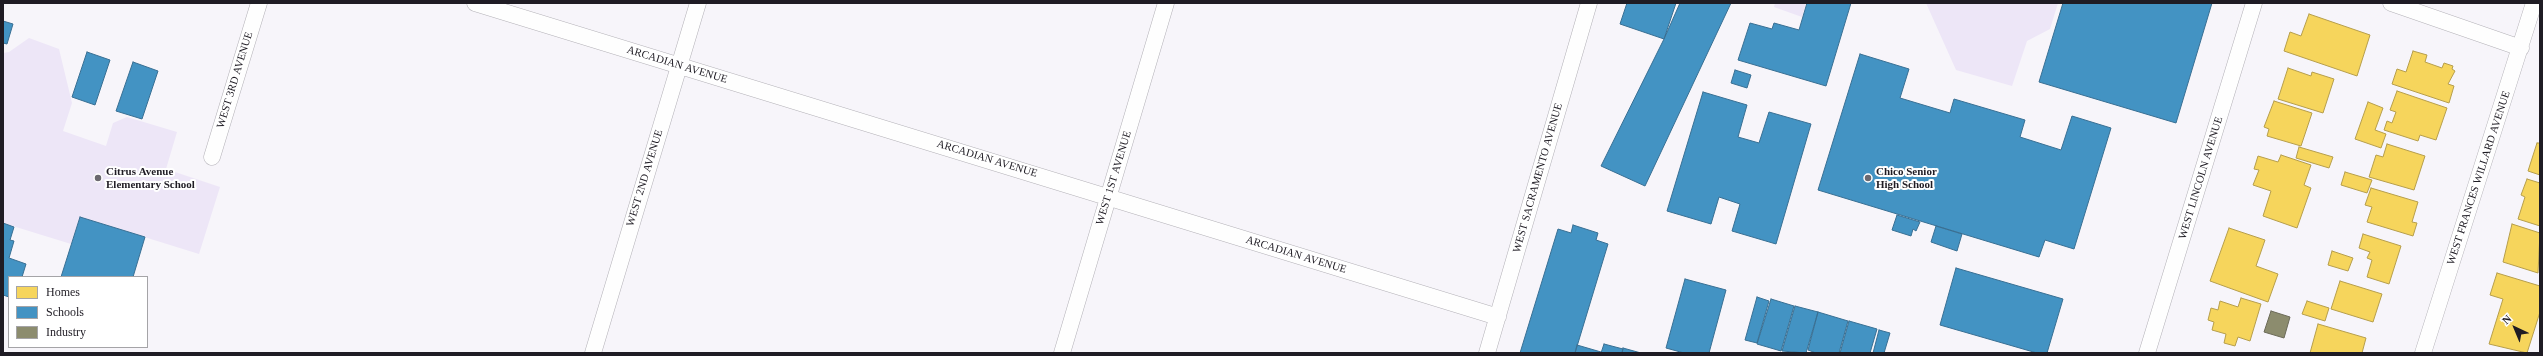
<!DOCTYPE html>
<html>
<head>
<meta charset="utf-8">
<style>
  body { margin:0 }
  #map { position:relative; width:2543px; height:356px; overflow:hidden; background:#f7f5fa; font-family:"Times New Roman",serif }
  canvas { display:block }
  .frame { position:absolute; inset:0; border:4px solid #1f1c24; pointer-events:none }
  .legend { position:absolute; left:8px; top:276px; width:140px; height:72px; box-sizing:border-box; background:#fff; border:1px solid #a5a4a7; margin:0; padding:5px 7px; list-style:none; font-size:12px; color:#1f1c24 }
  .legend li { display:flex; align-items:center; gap:8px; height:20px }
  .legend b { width:20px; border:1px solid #a5a4a7 }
  .north { position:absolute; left:2495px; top:308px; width:40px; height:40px; -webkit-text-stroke:3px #fff; paint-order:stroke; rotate:316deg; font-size:11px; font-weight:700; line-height:16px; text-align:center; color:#1f1c24 }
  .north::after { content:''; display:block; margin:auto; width:14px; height:18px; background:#1f1c24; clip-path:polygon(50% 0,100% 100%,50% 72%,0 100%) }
</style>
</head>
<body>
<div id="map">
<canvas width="2543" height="356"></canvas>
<div class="frame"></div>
<ul class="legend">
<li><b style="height:11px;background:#f6d55c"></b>Homes</li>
<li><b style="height:11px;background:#4393c3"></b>Schools</li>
<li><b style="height:11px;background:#8c8c6e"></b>Industry</li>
</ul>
<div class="north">N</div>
</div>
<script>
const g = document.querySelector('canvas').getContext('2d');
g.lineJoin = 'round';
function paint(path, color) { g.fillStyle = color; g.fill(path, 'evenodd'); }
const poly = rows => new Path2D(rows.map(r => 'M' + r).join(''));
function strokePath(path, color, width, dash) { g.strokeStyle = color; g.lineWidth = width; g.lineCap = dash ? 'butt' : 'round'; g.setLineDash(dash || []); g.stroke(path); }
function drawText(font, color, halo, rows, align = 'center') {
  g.font = font + ' "Times New Roman",serif'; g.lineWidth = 4; g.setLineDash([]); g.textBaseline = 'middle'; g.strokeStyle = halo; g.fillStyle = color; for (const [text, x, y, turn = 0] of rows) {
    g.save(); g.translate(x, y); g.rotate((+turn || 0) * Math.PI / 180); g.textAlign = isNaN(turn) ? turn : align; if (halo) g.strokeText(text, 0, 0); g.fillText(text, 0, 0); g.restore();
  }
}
const green = poly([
  [1775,3,1806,3,1802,17,1774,7],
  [1926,3,2058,3,2050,29,2027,41,2012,86,1956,70],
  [29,38,59,49,72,103,63,131,106,146,113,123,127,117,177,132,166,169,220,187,199,254,80,217,71,244,3,223,3,53,9,52]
]);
const homes = poly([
  [2309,14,2370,35,2357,76,2284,51,2290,32,2301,36,2309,14],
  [2413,51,2427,55,2425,62,2442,68,2444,63,2453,66,2452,69,2455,71,2448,84,2454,86,2449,103,2392,84,2397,69,2406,72,2413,51],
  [2288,68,2311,76,2312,72,2334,79,2323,113,2278,99,2288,68],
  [2397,91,2447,108,2436,140,2420,135,2418,141,2384,130,2387,121,2392,123,2396,112,2390,110,2397,91],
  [2274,101,2312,113,2301,146,2267,136,2269,129,2264,127,2274,101],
  [2368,102,2383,108,2375,130,2386,134,2381,148,2355,139,2368,102],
  [2537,143,2540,143,2540,175,2528,171,2537,143],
  [2387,144,2425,156,2414,190,2369,177,2376,155,2383,157,2387,144],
  [2299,147,2333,157,2329,168,2296,158,2299,147],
  [2281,155,2311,165,2304,185,2311,188,2297,228,2263,216,2271,191,2253,185,2259,170,2254,169,2258,156,2278,162,2281,155],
  [2345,172,2372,180,2367,193,2341,185,2345,172],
  [2527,179,2540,183,2540,226,2518,219,2525,197,2521,195,2527,179],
  [2371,188,2418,202,2412,222,2417,223,2413,236,2367,222,2372,207,2365,205,2371,188],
  [2512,224,2540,233,2538,273,2503,262,2512,224],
  [2229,228,2265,240,2256,266,2278,274,2268,302,2210,281,2229,228],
  [2363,234,2401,246,2389,284,2367,277,2372,260,2367,258,2370,252,2359,248,2363,234],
  [2332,251,2353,258,2348,271,2328,265,2332,251],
  [2497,273,2540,286,2540,312,2527,353,2489,344,2503,299,2490,295,2497,273],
  [2340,281,2382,294,2373,322,2331,309,2340,281],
  [2241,298,2261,304,2250,341,2238,337,2235,346,2224,343,2226,334,2212,330,2214,322,2208,320,2211,308,2218,310,2220,301,2238,307,2241,298],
  [2307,301,2329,308,2325,321,2302,314,2307,301],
  [2318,324,2366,338,2362,353,2310,353,2318,324]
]);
const schools = poly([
  [1627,3,1676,3,1664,39,1620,24,1627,3],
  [1680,3,1731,3,1645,186,1601,166,1664,39,1680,3],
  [1807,3,1851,3,1826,86,1738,60,1750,23,1772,29,1774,23,1799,30,1807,3],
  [2063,3,2212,3,2176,123,2039,82,2063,3],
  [3,21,13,24,7,44,3,43,3,21],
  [87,52,110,60,95,105,72,97,87,52],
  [1860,54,1909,69,1900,98,1950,113,1954,99,2025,120,2020,137,2061,150,2072,116,2111,128,2074,249,2045,240,2039,257,1818,190,1860,54],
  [133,62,158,71,142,119,116,111,133,62],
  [1735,70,1751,75,1747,88,1731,83,1735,70],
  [1703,92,1747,105,1738,137,1759,143,1769,112,1811,124,1776,244,1732,231,1740,204,1719,197,1711,224,1667,211,1703,92],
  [1897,215,1920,222,1916,231,1913,229,1911,236,1892,230,1897,215],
  [80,217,145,237,133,277,61,277,80,217],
  [3,223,14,227,10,240,14,241,9,258,26,264,22,277,9,277,9,297,3,295,3,223],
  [1573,225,1598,233,1596,240,1608,244,1575,353,1520,353,1558,229,1571,233,1573,225],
  [1936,226,1962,234,1957,251,1931,242,1936,226],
  [1956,268,2063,299,2047,353,2037,353,1940,325,1956,268],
  [1685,279,1726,290,1709,353,1684,353,1666,348,1685,279],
  [1757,297,1769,301,1757,343,1745,340,1757,297],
  [1771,299,1794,306,1781,351,1757,344,1771,299],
  [1795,306,1818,312,1806,353,1782,351,1795,306],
  [1818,312,1848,321,1839,353,1816,353,1808,350,1818,312],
  [1849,321,1877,329,1870,353,1840,353,1849,321],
  [1879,330,1890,333,1884,353,1873,353,1879,330],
  [1604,344,1623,349,1622,353,1601,353,1604,344],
  [1577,345,1601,352,1600,353,1575,353,1577,345],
  [1623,348,1641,353,1622,353,1623,348]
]);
const industry = poly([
  [2271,311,2290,317,2284,338,2264,332,2271,311]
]);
const street = poly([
  [475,3,1498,317],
  [2391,3,2521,48],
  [212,157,259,3],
  [593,353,698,3],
  [1062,353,1166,3],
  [1487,353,1589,3],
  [2147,353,2254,3],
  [2423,353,2534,3]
]);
const markers = [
  [98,178,4,"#6b686f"],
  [1868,178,4,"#6b686f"]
];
const streetNames = [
  ["ARCADIAN AVENUE",677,65,17],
  ["WEST 3RD AVENUE",235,80,-73],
  ["ARCADIAN AVENUE",987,159,17],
  ["WEST 2ND AVENUE",645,178,-73],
  ["WEST 1ST AVENUE",1114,178,-73],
  ["WEST SACRAMENTO AVENUE",1538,178,-74],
  ["WEST LINCOLN AVENUE",2201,178,-73],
  ["WEST FRANCES WILLARD AVENUE",2479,178,-72],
  ["ARCADIAN AVENUE",1296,255,17]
];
const poiNames = [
  ["Citrus Avenue",106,172],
  ["Elementary School",106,185],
  ["Chico Senior",1876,172],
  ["High School",1876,185]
];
paint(green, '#ede6f7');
paint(homes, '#f6d55c');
strokePath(homes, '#b69e4b', 1);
paint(schools, '#4393c3');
strokePath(schools, '#386f93', 1);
paint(industry, '#8c8c6e');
strokePath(industry, '#6b6a58', 1);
strokePath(street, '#b4b2b8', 17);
strokePath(street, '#fefefe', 16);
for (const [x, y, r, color] of markers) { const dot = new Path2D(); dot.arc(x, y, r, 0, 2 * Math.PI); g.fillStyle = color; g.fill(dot); strokePath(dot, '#fff', 1.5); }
drawText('11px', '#1f1c24', '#fff', streetNames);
drawText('bold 11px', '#1f1c24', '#fff', poiNames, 'left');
</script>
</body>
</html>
